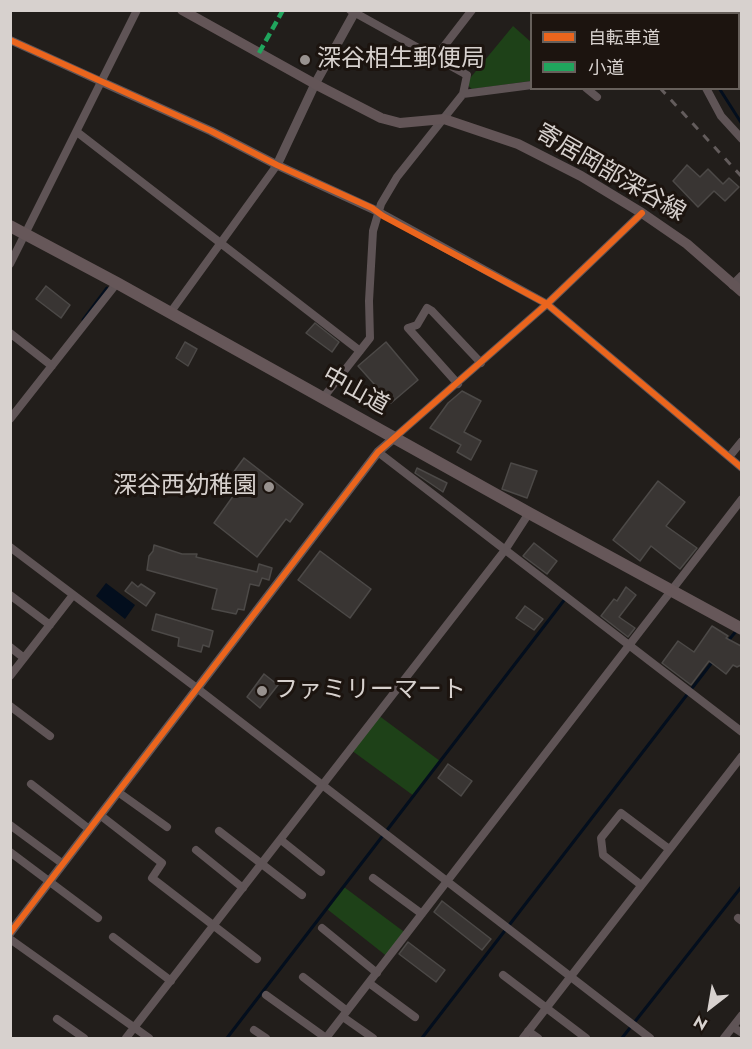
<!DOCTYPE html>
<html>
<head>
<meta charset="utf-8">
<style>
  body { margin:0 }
  #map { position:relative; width:752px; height:1049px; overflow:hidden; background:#221e1b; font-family:Jost,"Noto Sans JP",sans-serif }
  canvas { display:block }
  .frame { position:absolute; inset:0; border:12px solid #d7d1ce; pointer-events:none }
  .legend { position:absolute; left:530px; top:12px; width:210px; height:78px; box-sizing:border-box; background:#1c140f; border:2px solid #67605b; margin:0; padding:8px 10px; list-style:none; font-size:18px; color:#d7d1ce }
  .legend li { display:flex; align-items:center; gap:12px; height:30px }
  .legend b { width:30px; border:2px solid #67605b }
  .north { position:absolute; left:680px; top:977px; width:60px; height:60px; -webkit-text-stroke:4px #1c140f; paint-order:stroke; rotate:211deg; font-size:16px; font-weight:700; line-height:24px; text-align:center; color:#d7d1ce }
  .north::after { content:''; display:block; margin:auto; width:21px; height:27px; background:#d7d1ce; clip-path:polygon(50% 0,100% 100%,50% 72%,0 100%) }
</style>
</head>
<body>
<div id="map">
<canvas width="752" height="1049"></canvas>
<div class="frame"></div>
<ul class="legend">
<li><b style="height:8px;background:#eb651d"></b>自転車道</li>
<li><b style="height:8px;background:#20a55d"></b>小道</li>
</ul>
<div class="north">N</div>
</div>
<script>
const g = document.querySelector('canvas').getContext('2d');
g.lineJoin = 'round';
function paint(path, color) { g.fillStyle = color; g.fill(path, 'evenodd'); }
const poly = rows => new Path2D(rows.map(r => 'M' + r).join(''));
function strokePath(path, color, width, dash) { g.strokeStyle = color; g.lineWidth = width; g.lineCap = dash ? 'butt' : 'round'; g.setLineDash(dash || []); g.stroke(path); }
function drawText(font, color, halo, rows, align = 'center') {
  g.font = font + ' Jost,"Noto Sans JP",sans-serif'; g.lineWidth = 6; g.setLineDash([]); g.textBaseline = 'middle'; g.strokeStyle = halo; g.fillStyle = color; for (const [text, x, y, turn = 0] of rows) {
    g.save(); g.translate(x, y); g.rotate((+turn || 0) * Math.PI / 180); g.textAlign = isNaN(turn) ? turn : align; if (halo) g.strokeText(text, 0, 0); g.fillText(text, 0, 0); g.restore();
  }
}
const green = poly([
  [513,26,531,42,531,81,472,89,466,84,471,77],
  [378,715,440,761,414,796,351,750],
  [344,887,407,934,389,958,327,909]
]);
const water = poly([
  [106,583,135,605,125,619,96,596]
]);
const stream = poly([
  [675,10,677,14],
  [738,65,742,67],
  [719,88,742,124],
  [83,320,107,288],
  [728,641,737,630],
  [227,1038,565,599],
  [422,1038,713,661],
  [622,1038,742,886]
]);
const building = poly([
  [687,165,700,177,708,169,723,184,729,178,739,187,725,201,714,191,698,207,673,181,687,165],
  [46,286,70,305,61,318,36,299,46,286],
  [315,323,339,342,332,352,306,333,315,323],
  [185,342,197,349,188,366,176,358,185,342],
  [386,342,418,380,391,403,358,366,386,342],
  [462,391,481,401,464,432,481,441,471,460,457,452,461,445,430,428,448,403,462,391],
  [244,458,303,504,290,522,286,519,257,557,214,523,241,485,230,477,244,458],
  [511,463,537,471,527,498,502,489,511,463],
  [417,468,447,483,443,492,415,473,417,468],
  [658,481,685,502,666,526,697,548,680,569,651,546,640,561,613,540,658,481],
  [534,543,557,561,547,574,523,556,534,543],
  [154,545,182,554,197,554,196,557,257,572,259,564,272,568,269,580,262,578,259,586,250,584,244,610,238,609,236,614,212,609,217,589,147,570,149,556,153,551,154,545],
  [320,551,371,589,350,618,298,580,320,551],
  [132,582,138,587,141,584,155,593,146,606,125,591,132,582],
  [626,587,636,595,619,617,635,628,628,637,601,616,614,599,617,601,626,587],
  [525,606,543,619,534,630,516,618,525,606],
  [156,614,213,631,209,647,203,645,201,652,178,646,179,638,152,630,156,614],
  [712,626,728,636,726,638,741,646,741,665,737,667,733,665,726,674,709,661,691,685,662,663,678,641,694,652,712,626],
  [264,674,278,685,260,708,247,697,264,674],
  [448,764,472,781,461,796,438,778,448,764],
  [442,901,491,939,482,950,434,912,442,901],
  [408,942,445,970,436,982,399,954,408,942]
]);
const minor = poly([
  [350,10,467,75,463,94],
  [658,10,660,14],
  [693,10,695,14],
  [733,14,735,10],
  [10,40,102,82],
  [738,45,742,47],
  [435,58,472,10],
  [586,88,597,97],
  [706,88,721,116,742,139],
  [77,132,360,351],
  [379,212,547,304,742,468],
  [10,264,137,10],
  [170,313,277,165],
  [10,333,52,366],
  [458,384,408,328,417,325,427,308,432,311,481,363],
  [323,398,370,338,369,301,373,231,381,204,397,177,463,94,532,85],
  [10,419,117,283],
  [394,438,547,304,642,213],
  [378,452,742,732],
  [729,457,742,441],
  [10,547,198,689,650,1038],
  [10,595,50,625],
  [10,647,24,658],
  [10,676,73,595],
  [10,706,50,736],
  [31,784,89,829],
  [118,792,167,827],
  [100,815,162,863,152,878,257,959],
  [10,825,63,864],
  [219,831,302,895],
  [281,840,321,872],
  [196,850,243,888],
  [10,852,98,918],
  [373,878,422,914],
  [641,885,603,855,601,838,621,813,669,849],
  [738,918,742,921],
  [322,928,377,973],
  [113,937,171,981],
  [10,939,149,1038],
  [503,975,586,1038],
  [303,977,347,1011],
  [369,983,415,1017],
  [266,995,326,1038],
  [343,1017,373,1038],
  [57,1019,84,1038],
  [733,1027,742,1033],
  [254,1030,266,1038],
  [528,1031,538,1038],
  [126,1038,505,550,529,513],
  [326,1038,742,499],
  [523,1038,742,756],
  [724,1038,742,1015]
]);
const tertiary = poly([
  [102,82,211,131,277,165,379,212],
  [277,165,315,84,356,10],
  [733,285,742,276],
  [10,933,378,452,394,438]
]);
const secondary = poly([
  [182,10,315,84,381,118,400,123,444,119,518,144,581,176,642,213,687,244,742,292]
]);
const trunk = poly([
  [10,226,117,283,529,513,742,629]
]);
const rail = poly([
  [591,10,593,14],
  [660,88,742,177]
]);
const quiet = poly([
  [259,53,283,10],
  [738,78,742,81]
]);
const cycleway = poly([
  [10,40,211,131,277,165,372,208,383,216,547,304,742,468],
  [10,933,378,452,547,304,642,213]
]);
const markers = [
  [305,60,6,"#98928f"],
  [269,487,6,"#98928f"],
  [262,691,6,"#98928f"]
];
const poiNames = [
  ["深谷相生郵便局",317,60],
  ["深谷西幼稚園",257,487,"right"],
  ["ファミリーマート",274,691]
];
const streetNames = [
  ["寄居岡部深谷線",610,174,30],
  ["中山道",355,392,29]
];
paint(green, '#1e4118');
paint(water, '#030e1d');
strokePath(stream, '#030e1d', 3);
paint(building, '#393533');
strokePath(building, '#4c4947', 1.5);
strokePath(minor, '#5f5456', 8);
strokePath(tertiary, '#5f5456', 9);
strokePath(secondary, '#635557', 10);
strokePath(trunk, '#665759', 12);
strokePath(rail, '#635c5c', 3, [8, 8]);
strokePath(quiet, '#20a55d', 4.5, [9, 4.5]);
strokePath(cycleway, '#eb651d', 6);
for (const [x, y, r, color] of markers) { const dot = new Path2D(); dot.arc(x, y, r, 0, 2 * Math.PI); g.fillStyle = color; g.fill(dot); strokePath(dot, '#1c140f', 2); }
drawText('24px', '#d7d1ce', '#1c140f', poiNames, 'left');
drawText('24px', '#d7d1ce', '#1c140f', streetNames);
</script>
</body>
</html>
